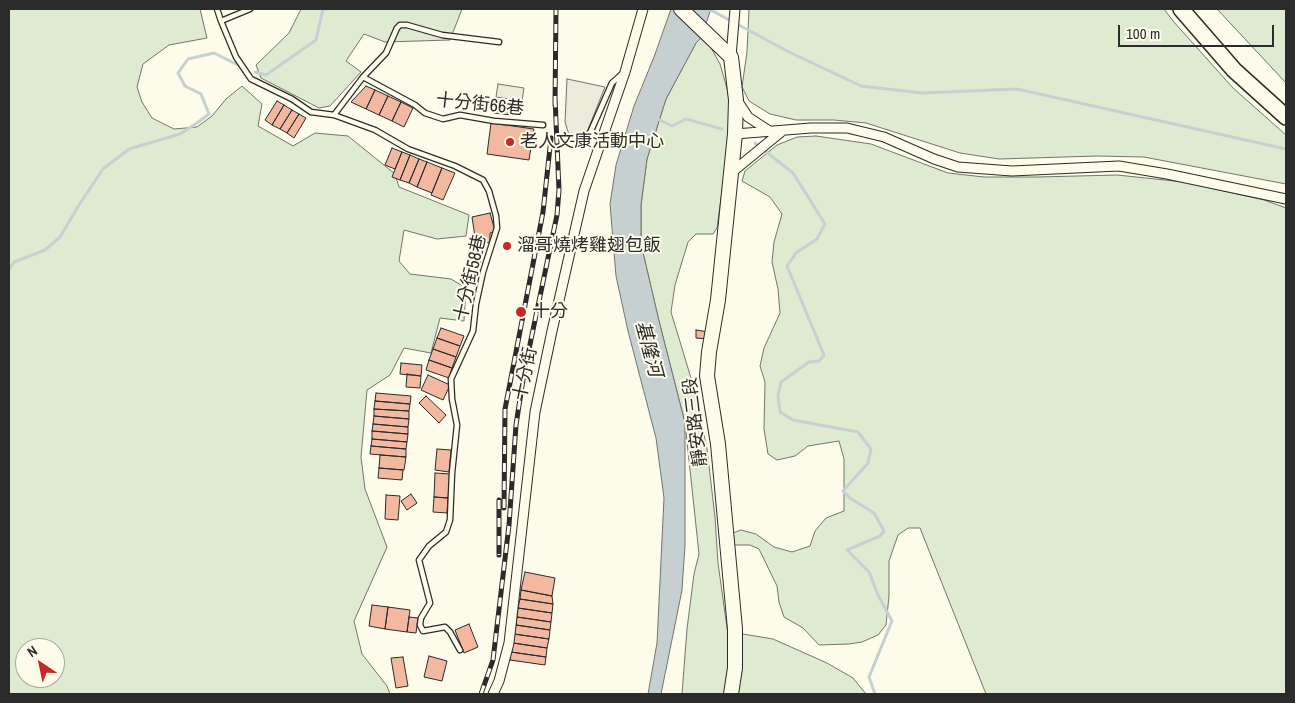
<!DOCTYPE html>
<html>
<head>
<meta charset="utf-8">
<style>
  body { margin:0 }
  #map { position:relative; width:1295px; height:703px; overflow:hidden; background:#fdfbea; font-family:"Archivo Narrow",sans-serif }
  canvas { display:block }
  .frame { position:absolute; inset:0; border:10px solid #2b2b2b; pointer-events:none }
  .north { position:absolute; left:15px; top:638px; width:50px; height:50px; box-sizing:border-box; background:#fdfbea; border:1px solid #a9a89e; border-radius:50%; rotate:326deg; font-size:14px; font-weight:700; line-height:20px; text-align:center; color:#2b2b2b }
  .north::after { content:''; display:block; margin:auto; width:18px; height:22px; background:#c62828; clip-path:polygon(50% 0,100% 100%,50% 72%,0 100%) }
  .scale { position:absolute; left:1118px; top:25px; width:156px; height:22px; box-sizing:border-box; border:2px solid #2b2b2b; border-top:0; padding-left:6px; font-size:15px; line-height:18px; white-space:nowrap; color:#2b2b2b; -webkit-text-stroke:4px #fdfbea; paint-order:stroke }
</style>
</head>
<body>
<div id="map">
<canvas width="1295" height="703"></canvas>
<div class="frame"></div>
<div class="north">N</div>
<div class="scale">100 m</div>
</div>
<script>
const g = document.querySelector('canvas').getContext('2d');
g.lineJoin = 'round';
function paint(path, color) { g.fillStyle = color; g.fill(path, 'evenodd'); }
const poly = rows => new Path2D(rows.map(r => 'M' + r).join(''));
function strokePath(path, color, width, dash) { g.strokeStyle = color; g.lineWidth = width; g.lineCap = dash ? 'butt' : 'round'; g.setLineDash(dash || []); g.stroke(path); }
function drawText(font, color, halo, rows, align = 'center') {
  g.font = font + ' "Archivo Narrow","Noto Sans TC",sans-serif'; g.lineWidth = 4; g.setLineDash([]); g.textBaseline = 'middle'; g.strokeStyle = halo; g.fillStyle = color; for (const [text, x, y, turn = 0] of rows) {
    g.save(); g.translate(x, y); g.rotate((+turn || 0) * Math.PI / 180); g.textAlign = isNaN(turn) ? turn : align; if (halo) g.strokeText(text, 0, 0); g.fillText(text, 0, 0); g.restore();
  }
}
const green = poly([
  [9,9,200,9,207,38,169,45,143,64,137,87,142,102,152,118,174,129,197,127,212,116,226,99,242,86,262,104,258,126,293,146,315,133,348,136,395,174,399,187,469,215,466,236,437,239,404,230,399,261,410,274,451,279,466,288,464,321,440,318,431,353,404,348,390,375,367,390,361,457,365,489,387,547,354,621,362,654,387,686,390,694,9,694,9,9],
  [25,648,55,648,55,678,25,678,25,648],
  [301,9,462,9,450,40,385,42,364,34,346,61,361,72,330,106,319,108,261,78,256,65,289,33,301,9],
  [749,9,1164,9,1173,21,1233,88,1286,135,1286,184,1144,157,1097,156,999,159,960,153,866,123,834,120,796,120,770,114,749,101,742,87,747,52,749,9],
  [1217,9,1286,9,1286,83,1217,9],
  [701,38,710,46,720,64,728,92,731,124,717,228,713,234,696,234,688,242,675,285,671,312,694,388,707,449,715,517,718,563,728,635,730,637,743,634,773,639,827,663,853,678,866,694,682,694,687,629,694,574,699,554,685,423,659,321,641,244,641,205,647,159,666,99,696,43,701,38],
  [816,136,871,144,948,173,984,177,1038,177,1117,175,1184,182,1264,200,1286,208,1286,694,986,694,920,528,908,528,898,535,889,561,889,596,886,625,878,635,862,642,849,644,819,645,803,628,784,617,779,602,777,586,759,549,750,545,732,545,733,533,741,530,756,534,774,547,792,552,810,546,815,531,826,518,844,511,844,459,839,441,808,446,795,456,777,460,768,454,764,429,765,382,760,366,764,348,780,313,778,289,772,262,774,242,782,214,770,197,742,181,745,171,777,145,797,137,816,136]
]);
const parking = poly([
  [567,79,605,87,587,132,579,136,569,135,565,122,567,79],
  [498,84,524,88,522,101,496,97,498,84]
]);
const water = poly([
  [671,9,711,9,701,38,696,43,666,99,647,159,641,205,641,244,659,321,685,423,685,545,682,590,661,694,648,694,657,643,664,498,656,438,628,331,616,276,610,204,616,165,634,106,654,57,671,9]
]);
const stream = poly([
  [709,9,789,52,861,86,922,93,1017,89,1286,149],
  [255,72,266,75,316,40,323,9],
  [658,119,672,126,686,119,722,129],
  [755,143,793,173,825,224,817,239,796,253,787,266,824,355,819,361,809,362,781,382,778,396,780,412,793,420,858,432,871,449,868,463,843,491,850,498,874,513,884,531,880,536,847,550,869,572,878,595,892,621,869,677,875,694],
  [9,269,14,262,45,250,60,237,79,205,103,169,129,149,180,134,197,123,209,114,201,94,185,86,178,73,188,59,214,53,240,66]
]);
const building = poly([
  [366,86,375,90,366,109,351,102,366,86],
  [375,90,388,96,379,115,366,109,375,90],
  [388,96,401,102,392,121,379,115,388,96],
  [495,99,514,102,512,115,494,113,495,99],
  [277,101,284,105,272,125,265,120,277,101],
  [401,102,413,108,404,127,392,121,401,102],
  [284,105,292,110,280,129,272,125,284,105],
  [292,110,299,114,287,133,280,129,292,110],
  [299,114,306,118,294,138,287,133,299,114],
  [491,123,534,129,529,160,487,154,491,123],
  [392,148,402,152,395,169,385,165,392,148],
  [402,152,410,155,400,180,392,177,402,152],
  [410,155,419,159,409,183,400,180,410,155],
  [419,159,427,162,417,187,409,183,419,159],
  [427,162,442,168,432,193,417,187,427,162],
  [442,168,455,173,443,200,431,195,442,168],
  [490,213,495,231,490,233,490,243,472,239,475,237,472,217,490,213],
  [472,239,485,241,480,263,467,260,472,239],
  [441,328,464,336,460,346,437,338,441,328],
  [696,330,709,332,709,339,696,338,696,330],
  [437,338,460,346,456,357,433,349,437,338],
  [433,349,456,357,452,368,429,360,433,349],
  [429,360,452,368,449,378,426,370,429,360],
  [401,363,422,365,421,376,400,374,401,363],
  [407,374,421,376,420,388,406,387,407,374],
  [428,375,450,385,443,400,421,390,428,375],
  [376,393,411,396,410,404,375,401,376,393],
  [426,396,446,415,439,423,419,403,426,396],
  [375,401,410,404,409,411,374,409,375,401],
  [374,409,409,411,409,419,374,416,374,409],
  [374,416,409,419,408,427,373,424,374,416],
  [373,424,408,427,408,434,372,431,373,424],
  [372,431,408,434,407,442,372,439,372,431],
  [372,439,407,442,406,449,371,446,372,439],
  [371,446,406,449,406,457,370,454,371,446],
  [437,449,451,450,449,472,435,470,437,449],
  [380,455,406,457,404,470,379,468,380,455],
  [379,468,403,470,402,480,378,478,379,468],
  [435,473,450,474,448,498,434,497,435,473],
  [411,494,417,503,407,510,401,501,411,494],
  [386,495,400,496,398,520,385,519,386,495],
  [434,497,448,498,447,513,433,512,434,497],
  [525,572,555,578,552,596,521,590,525,572],
  [521,590,552,596,553,604,520,599,521,590],
  [520,599,553,604,552,613,518,608,520,599],
  [372,605,388,607,385,629,369,626,372,605],
  [388,607,410,610,407,632,385,629,388,607],
  [518,608,552,613,551,622,517,617,518,608],
  [409,617,418,618,416,633,407,632,409,617],
  [517,617,551,622,550,630,516,625,517,617],
  [469,624,478,647,464,653,455,630,469,624],
  [516,625,550,630,549,639,514,634,516,625],
  [514,634,549,639,547,648,513,643,514,634],
  [513,643,547,648,546,657,511,652,513,643],
  [511,652,546,657,545,665,510,660,511,652],
  [429,656,447,661,442,681,424,677,429,656],
  [403,657,408,686,396,688,391,658,403,657]
]);
const service = poly([
  [217,9,221,21,250,9],
  [221,21,236,57,251,79,292,99,311,112,334,115,375,130,408,149,455,166,483,180,489,191,496,216,497,228,483,272,476,304,473,331,451,379,452,399,457,425,452,473,450,520,446,532,429,546,419,560,430,603,421,618,420,625,423,631,445,627,450,632,460,650],
  [363,77,415,105,425,113,443,119,460,115,494,121,543,125],
  [334,115,363,77,386,53,397,28,400,25,407,25,442,35,499,42],
  [564,138,581,139,590,133,612,83,622,74]
]);
const minor = poly([
  [731,57,735,9],
  [737,100,748,117,771,132],
  [735,134,811,128,847,128,884,137,934,159,958,167,1012,171,1119,166,1167,174,1286,199],
  [731,173,781,132],
  [493,694,499,681,509,643,535,412,552,331,584,191,625,72,643,9]
]);
const secondary = poly([
  [681,9,731,57,736,100,735,134,718,300,709,352,707,376,718,444,735,629,735,668,731,694]
]);
const primary = poly([
  [1181,9,1234,70,1286,117]
]);
const rail = poly([
  [555,105,556,9],
  [499,500,499,555],
  [504,508,505,409,543,212,551,138],
  [481,694,493,660,509,525,516,425,524,373,557,215,559,190,555,98]
]);
const markers = [
  [510,142,5,"#c62828"],
  [507,246,5,"#c62828"],
  [521,312,6,"#c62828"]
];
const streetNames = [
  ["十分街66巷",480,105,6],
  ["十分街58巷",471,278,-77],
  ["十分街",526,374,-78],
  ["靜安路三段",696,422,-97]
];
const poiNames = [
  ["老人文康活動中心",520,142],
  ["溜哥燒烤雞翅包飯",517,246],
  ["十分",532,312]
];
const waterNames = [
  ["基隆河",648,349,75]
];
paint(green, '#deebd1');
strokePath(green, '#74746e', 1);
paint(parking, '#eceadb');
strokePath(parking, '#74746e', 1);
paint(water, '#c7d0d0');
strokePath(water, '#74746e', 1);
strokePath(stream, '#c7d0d0', 3);
paint(building, '#f2b8a0');
strokePath(building, '#2b2b2b', 1);
strokePath(service, '#2b2b2b', 7);
strokePath(minor, '#2b2b2b', 11);
strokePath(secondary, '#2b2b2b', 16);
strokePath(primary, '#2b2b2b', 18);
strokePath(service, '#fdfbea', 4.5);
strokePath(minor, '#fdfbea', 9);
strokePath(secondary, '#fdfbea', 14);
strokePath(primary, '#fdfbea', 15);
strokePath(rail, '#2b2b2b', 5);
strokePath(rail, '#fdfbea', 3, [9]);
for (const [x, y, r, color] of markers) { const dot = new Path2D(); dot.arc(x, y, r, 0, 2 * Math.PI); g.fillStyle = color; g.fill(dot); strokePath(dot, '#fdfbea', 2); }
drawText('18px', '#2b2b2b', '#fdfbea', streetNames);
drawText('18px', '#2b2b2b', '#fdfbea', poiNames, 'left');
drawText('italic 19px', '#2b2b2b', '#fdfbea', waterNames);
</script>
</body>
</html>
